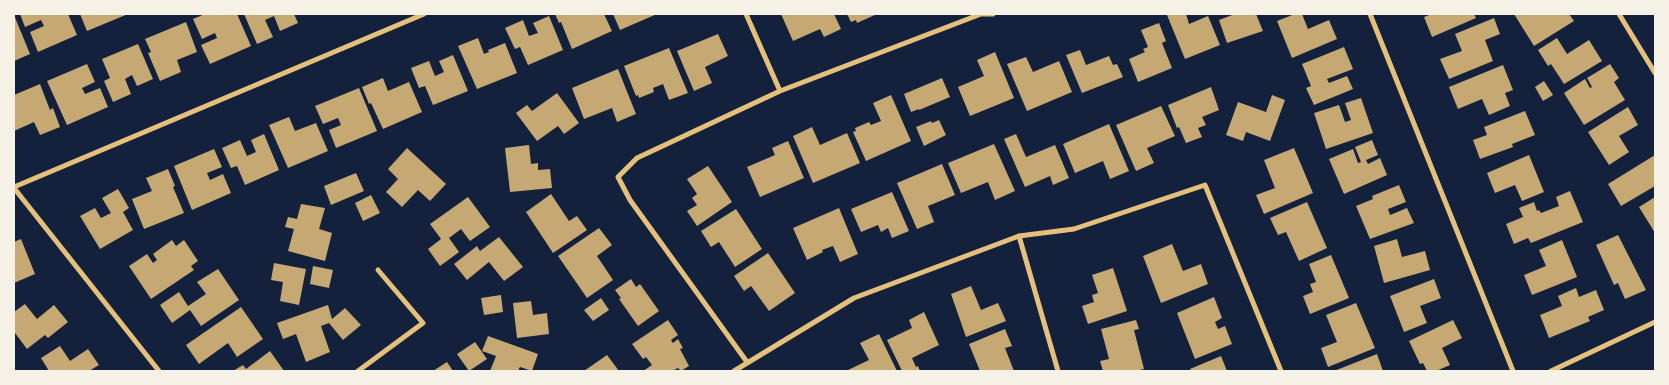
<!DOCTYPE html>
<html>
<head>
<meta charset="utf-8">
<style>
  body { margin:0 }
  #map { position:relative; width:1669px; height:385px; overflow:hidden; background:#14213d; font-family:Mulish,sans-serif }
  canvas { display:block }
  .frame { position:absolute; inset:0; border:15px solid #f6f1e7; pointer-events:none }
</style>
</head>
<body>
<div id="map">
<canvas width="1669" height="385"></canvas>
<div class="frame"></div>
</div>
<script>
const g = document.querySelector('canvas').getContext('2d');
g.lineJoin = 'round';
function paint(path, color) { g.fillStyle = color; g.fill(path, 'evenodd'); }
const poly = rows => new Path2D(rows.map(r => 'M' + r).join(''));
function strokePath(path, color, width, dash) { g.strokeStyle = color; g.lineWidth = width; g.lineCap = dash ? 'butt' : 'round'; g.setLineDash(dash || []); g.stroke(path); }
const building = poly([
  [20,14,68,14,77,35,38,52,30,32,44,26,41,20,25,27],
  [80,14,128,14,87,31],
  [205,14,237,14,251,46,210,64,201,45,217,38,215,33,202,39,193,19],
  [244,14,294,14,298,23,280,31,274,16,265,20,273,37,257,44],
  [555,14,604,14,612,31,572,49,561,22,559,23],
  [613,14,657,14,620,30],
  [781,14,834,14,841,29,824,37,820,29,793,41],
  [847,14,877,14,857,23,856,20,851,22],
  [1172,14,1186,14,1189,24,1208,16,1220,45,1185,59,1167,15],
  [1235,14,1256,14,1263,31,1227,43,1219,20],
  [1295,14,1302,14,1308,29,1329,20,1337,39,1292,58,1277,21],
  [1432,14,1474,14,1476,18,1432,37,1424,17],
  [1514,14,1543,14,1544,15,1546,14,1569,14,1574,21,1534,46],
  [14,15,30,54,14,61],
  [549,16,563,50,528,65,520,47,515,49,505,28,523,20,529,36,538,33,533,23],
  [1494,18,1500,34,1485,40,1493,61,1449,79,1440,59,1462,51,1455,34],
  [186,22,197,52,177,60,181,72,160,81,148,53,151,52,145,39],
  [1159,23,1166,41,1162,43,1172,68,1138,82,1129,59,1145,52,1143,49,1148,47,1141,30],
  [718,34,728,56,705,67,712,83,694,91,677,51],
  [478,38,484,54,489,52,488,50,505,43,517,73,477,89,458,46],
  [1557,38,1567,54,1589,40,1602,61,1564,84,1551,64,1548,66,1538,50],
  [138,44,153,79,137,86,132,75,125,79,131,94,113,102,104,81,110,78,102,59],
  [1344,47,1353,69,1327,79,1329,83,1347,76,1353,89,1314,105,1306,88,1311,86,1302,64],
  [669,48,688,93,669,100,663,84,653,88,654,92,639,98,638,95,636,96,624,66],
  [1080,50,1086,65,1109,56,1113,65,1117,64,1123,77,1082,93,1066,55],
  [995,52,1014,98,970,116,958,87,984,76,977,60],
  [453,55,468,91,433,105,425,86,419,88,411,68,429,61,435,76,444,72,439,61],
  [1026,57,1033,72,1059,61,1072,92,1027,111,1007,64],
  [87,64,95,82,82,88,85,94,100,88,108,107,67,125,47,81],
  [1610,64,1619,78,1614,82,1625,100,1584,125,1564,93,1585,79,1590,88,1592,87,1587,78],
  [1503,65,1513,90,1505,93,1510,106,1489,115,1482,99,1458,109,1449,87],
  [618,69,636,114,617,122,612,108,584,119,572,88],
  [383,78,388,91,409,82,422,112,383,129,371,103,369,104,362,87],
  [942,78,950,97,919,110,919,109,911,112,904,94],
  [1544,81,1553,95,1543,101,1535,87],
  [40,84,50,110,53,108,60,127,40,135,34,122,14,131,14,95],
  [1211,87,1219,110,1202,117,1206,125,1198,128,1202,137,1186,143,1179,127,1177,128,1168,105],
  [359,88,377,131,336,148,329,130,341,125,338,118,323,124,315,106],
  [557,93,579,123,564,134,558,126,537,141,516,113,527,105,532,111],
  [891,95,911,141,866,161,853,132,856,131,855,128,869,122,871,125,881,121,873,103],
  [1272,95,1285,100,1270,141,1246,132,1243,141,1226,135,1238,102,1266,112],
  [1361,98,1373,133,1326,149,1314,113,1339,105,1345,122,1351,120,1345,103],
  [1161,106,1175,136,1147,148,1154,163,1136,171,1116,125],
  [1628,107,1638,125,1619,136,1629,152,1609,165,1588,132],
  [1525,111,1535,135,1512,144,1513,147,1480,159,1473,140,1487,135,1484,127],
  [289,117,295,131,316,123,328,151,288,168,269,125],
  [939,120,946,135,924,146,916,127,931,121,932,123],
  [1109,124,1129,171,1110,179,1103,161,1075,173,1063,144],
  [812,127,820,145,847,133,860,163,813,183,793,136],
  [264,134,279,170,245,185,237,166,231,168,222,148,240,140,247,156,256,152,251,140],
  [1016,134,1026,157,1055,145,1069,178,1053,185,1050,176,1025,187,1004,139],
  [1372,140,1378,155,1366,160,1368,164,1380,158,1387,175,1344,194,1329,159,1353,149,1358,163,1361,162,1355,147],
  [788,141,804,178,760,197,747,167,775,155,772,148],
  [994,144,1015,191,995,200,988,182,961,193,948,163],
  [529,145,531,164,538,163,538,170,550,169,552,188,510,192,505,148],
  [407,148,446,184,430,201,418,190,402,207,386,192,398,179,388,169],
  [1294,148,1313,193,1264,214,1256,195,1275,188,1264,160],
  [214,149,222,167,207,173,210,180,223,174,231,193,192,210,174,166],
  [1529,155,1544,192,1522,201,1515,185,1495,193,1487,173],
  [1655,155,1655,186,1621,206,1608,184],
  [942,164,955,195,928,206,934,222,917,229,897,183],
  [708,166,732,202,697,226,687,211,697,205,692,198,697,194,687,179],
  [168,169,175,186,173,187,184,213,144,229,132,199,152,191,146,178],
  [356,173,364,191,331,205,324,186],
  [1399,185,1406,202,1388,209,1390,215,1407,208,1414,223,1370,239,1356,206,1373,199,1372,196],
  [118,189,129,208,123,212,133,230,100,249,80,216,95,208,101,218,111,213,102,198],
  [1570,191,1583,222,1531,243,1528,238,1514,244,1506,224,1523,217,1519,208,1534,202,1537,211,1539,210,1541,213,1559,206,1556,197],
  [892,192,909,231,892,238,888,228,881,232,878,225,861,232,851,209],
  [551,194,569,221,577,216,587,230,553,253,526,212],
  [371,195,380,213,363,221,355,203],
  [468,197,490,227,470,241,461,229,449,238,459,252,440,266,428,249,441,239,430,224],
  [1655,197,1655,233,1639,207],
  [1307,202,1327,248,1299,261,1286,232,1278,235,1270,218],
  [301,204,325,208,319,229,332,233,325,261,288,251,294,229,285,227,288,217,297,219],
  [839,208,858,254,840,262,833,246,822,250,823,252,807,260,793,228],
  [736,209,762,249,735,267,719,242,711,247,701,231],
  [599,228,612,245,597,256,613,280,587,298,558,256],
  [1618,235,1646,290,1625,299,1618,283,1614,285,1596,245],
  [499,237,523,267,504,281,489,262,467,280,454,264,477,246,480,251],
  [21,239,35,274,14,283,14,242],
  [1397,239,1402,257,1425,251,1430,270,1384,283,1374,246],
  [172,240,176,246,184,240,198,261,191,266,194,270,151,299,129,266,147,254,153,263,157,260,153,254],
  [1562,240,1577,277,1532,295,1524,275,1546,266,1539,250],
  [1172,244,1183,271,1201,264,1208,284,1161,303,1143,256],
  [768,253,795,293,769,311,751,286,744,291,734,276],
  [1331,255,1349,298,1310,314,1303,296,1313,292,1310,284,1316,282,1309,264],
  [274,263,306,269,299,305,280,301,283,282,271,280],
  [313,266,333,270,329,288,310,284],
  [1113,268,1127,311,1088,324,1082,306,1094,302,1092,295,1098,293,1092,275],
  [218,269,239,300,201,326,190,310,172,323,160,305,179,292,188,306,206,294,197,282],
  [631,279,636,287,640,284,659,311,638,326,619,299,621,298,615,290],
  [1434,279,1441,298,1420,306,1427,323,1404,332,1390,296],
  [971,286,981,310,998,303,1006,321,966,337,951,294],
  [1576,288,1579,297,1596,290,1604,310,1588,317,1590,321,1549,338,1540,315,1562,306,1558,296],
  [501,295,503,312,484,315,481,298],
  [1214,297,1222,318,1215,322,1218,329,1225,326,1232,344,1195,359,1177,313],
  [601,298,609,310,593,321,584,310],
  [531,301,533,315,547,313,549,334,517,338,513,303],
  [1356,303,1375,348,1328,367,1321,348,1337,342,1326,315],
  [25,304,37,319,54,305,68,322,48,338,45,335,27,349,15,333,14,334,14,312],
  [328,305,332,319,345,308,361,325,343,340,329,323,321,326,330,352,306,362,296,334,283,339,277,323],
  [241,307,263,339,237,357,228,343,199,364,186,345],
  [924,312,939,345,912,358,916,367,918,366,920,371,902,371,887,340,912,328,909,320],
  [668,320,678,335,671,340,673,343,678,339,683,348,680,349,689,366,681,371,678,368,672,371,643,371,652,365,646,357,643,359,632,344],
  [1136,320,1139,329,1134,330,1144,369,1136,371,1103,371,1100,361,1109,359,1101,329],
  [1453,320,1462,338,1442,348,1450,365,1436,371,1427,371,1423,363,1420,364,1409,341],
  [1005,329,1012,346,1005,348,1014,371,980,371,969,344],
  [879,334,897,371,846,371,869,360,860,343],
  [488,336,538,354,532,371,520,367,518,371,490,371,496,356,482,351],
  [475,342,487,359,469,371,457,354],
  [60,346,70,361,88,349,99,365,89,371,49,371,41,358],
  [270,351,284,371,233,371,243,365,246,369],
  [1377,354,1383,371,1334,371],
  [607,355,619,371,584,371],
  [1221,356,1227,371,1191,371,1190,369],
  [447,362,453,371,433,371]
]);
const minor = poly([
  [746,14,780,91],
  [1370,14,1513,371],
  [1619,14,1655,73],
  [14,187,424,14],
  [14,188,159,371],
  [1019,236,1058,371],
  [747,362,630,200,618,177,637,158,780,91,981,14,993,14],
  [358,371,423,323,378,270],
  [734,371,854,298,1019,236,1074,229,1205,185,1281,371],
  [1551,371,1655,322]
]);
paint(building, '#c6a872');
strokePath(minor, '#e5c07b', 5);
</script>
</body>
</html>
